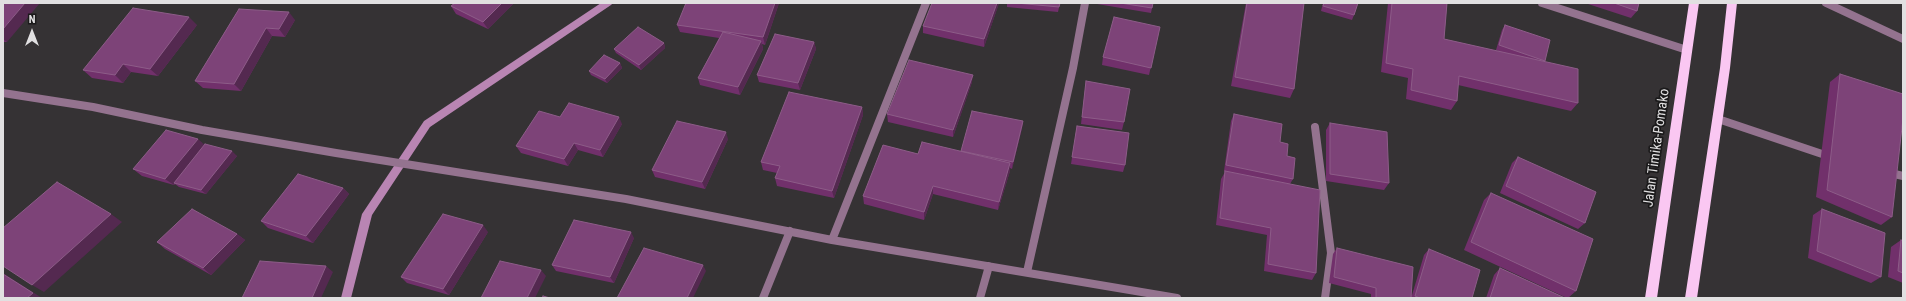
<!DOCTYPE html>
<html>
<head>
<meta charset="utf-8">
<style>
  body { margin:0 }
  #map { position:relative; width:1906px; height:301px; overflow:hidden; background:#353234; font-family:"Roboto Condensed",sans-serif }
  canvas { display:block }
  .frame { position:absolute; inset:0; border:4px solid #e1e0e1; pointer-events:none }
  .north { position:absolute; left:12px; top:12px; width:40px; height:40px; -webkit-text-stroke:3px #1b1a1b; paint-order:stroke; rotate:0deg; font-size:11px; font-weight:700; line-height:16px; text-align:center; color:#e1e0e1 }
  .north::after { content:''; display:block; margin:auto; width:14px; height:18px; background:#e1e0e1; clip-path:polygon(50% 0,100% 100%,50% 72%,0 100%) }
</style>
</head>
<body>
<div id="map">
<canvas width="1906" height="301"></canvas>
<div class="frame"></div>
<div class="north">N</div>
</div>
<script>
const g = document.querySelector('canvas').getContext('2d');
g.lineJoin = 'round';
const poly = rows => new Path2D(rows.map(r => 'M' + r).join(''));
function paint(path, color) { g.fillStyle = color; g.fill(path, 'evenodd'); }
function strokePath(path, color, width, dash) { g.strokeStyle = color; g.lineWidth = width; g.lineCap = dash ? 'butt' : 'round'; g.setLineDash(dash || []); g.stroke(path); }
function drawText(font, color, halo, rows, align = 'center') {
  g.font = font + ' "Roboto Condensed",sans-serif'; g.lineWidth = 3.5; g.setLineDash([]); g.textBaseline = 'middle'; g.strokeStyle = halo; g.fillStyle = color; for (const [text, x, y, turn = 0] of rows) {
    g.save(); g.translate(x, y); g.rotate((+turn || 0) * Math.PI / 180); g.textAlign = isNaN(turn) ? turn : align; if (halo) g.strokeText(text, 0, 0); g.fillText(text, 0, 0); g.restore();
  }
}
const stream = poly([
  [601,3,613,3,611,5,430,127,372,215,351,298,341,298,362,214,424,121,601,3]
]);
const service = poly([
  [1826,3,1903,39],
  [1718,119,1831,157],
  [1886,172,1903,176]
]);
const minor = poly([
  [1542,3,1687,50],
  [3,93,93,107,202,130,336,153,626,199,832,240,1177,298],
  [1315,127,1331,253,1325,298],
  [832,240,926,3],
  [1027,272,1073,68,1085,3],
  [763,298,790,231],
  [980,298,989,266]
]);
const trunk = poly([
  [1689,3,1699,3,1657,298,1645,298,1689,3],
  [1727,3,1737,3,1730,68,1697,298,1685,298,1720,68,1727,3]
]);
const wall = poly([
  [3,3,7,42,3,42],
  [455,3,514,3,488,29,456,14,451,6],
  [779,3,765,45,762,44,763,49,740,95,700,85,698,78,719,38,680,32,677,25],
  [999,3,984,47,923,33,923,26],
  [1007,3,1060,3,1058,12,1007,7],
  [1098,3,1153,3,1151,13,1097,4],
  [1246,3,1304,3,1294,89,1290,98,1231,86],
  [1323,3,1358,3,1354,15,1352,20,1321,11],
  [1388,3,1447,3,1444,39,1501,52,1496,50,1502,30,1505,25,1545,61,1544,61,1578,103,1571,111,1458,85,1457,101,1451,110,1406,99,1408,78,1381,72],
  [1585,3,1639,3,1637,11,1631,18],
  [239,9,295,20,285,37,272,36,241,91,203,88,195,81],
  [197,25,158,76,131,72,123,83,92,78,83,70],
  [1160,27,1149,75,1102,65,1103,57],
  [814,42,816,49,800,90,759,82,757,75],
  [664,43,665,48,641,70,616,53,614,49],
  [620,63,622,68,607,83,591,75,589,71],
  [1840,74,1892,217,1881,225,1816,197,1830,82],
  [1086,81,1124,122,1122,130,1081,124],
  [972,82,953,137,888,122,887,114],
  [862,107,863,115,834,198,777,186,775,178,777,173,763,170,761,162],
  [1234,114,1280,142,1287,156,1293,179,1290,184,1316,273,1312,280,1264,271,1267,235,1216,225,1221,179,1225,172,1224,171,1231,121],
  [560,117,622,124,603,157,578,150,568,166,521,153,516,146],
  [1023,121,1022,128,1012,169,1010,168,1010,171,998,210,933,194,924,220,864,204,863,196,918,154,961,151],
  [1330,123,1389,183,1384,190,1326,181,1326,130],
  [1077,126,1125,165,1123,172,1071,164],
  [728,139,705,189,655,177,652,170],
  [205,145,237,156,206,194,179,187,175,184,174,185,142,176,133,169],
  [1518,157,1585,223,1578,229,1500,193,1512,163],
  [343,188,349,194,313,243,268,228,261,221],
  [1491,193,1576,291,1568,298,1567,298,1464,250,1484,200],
  [1822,209,1881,277,1871,283,1808,258,1813,215],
  [488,232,449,295,407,283,401,277],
  [237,234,245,240,211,275,165,249,157,242],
  [634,238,614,283,556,271,552,265],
  [1901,240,1903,241,1903,283,1888,277,1891,247],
  [1337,248,1412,295,1424,255,1429,249,1472,298,1371,298,1371,294,1329,283,1333,254],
  [1500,268,1565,298,1486,298,1494,275]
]);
const shadedWall = poly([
  [25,3,40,3,7,42,3,39,3,29],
  [502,3,514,3,488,29,483,22],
  [775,3,779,3,765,45,763,37],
  [997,3,999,3,984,47,984,39],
  [289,12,295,20,285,37,279,29],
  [189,17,197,25,158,76,150,69],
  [266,28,272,36,241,91,234,84],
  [761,41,763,49,740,95,738,87],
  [814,42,816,49,800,90,798,83],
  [664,43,665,48,641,70,639,65],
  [620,63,622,68,607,83,605,79],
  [123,64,131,72,123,83,115,75],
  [973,75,972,82,953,137,953,130],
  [862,107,863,115,834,198,832,191],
  [619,117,622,124,603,157,600,150],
  [1023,121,1022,128,1012,169,1013,162],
  [726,132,728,139,705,189,702,182],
  [198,139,206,146,174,183,175,184,174,185,165,179],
  [574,143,578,150,568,166,564,159],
  [232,151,237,156,206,194,201,190],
  [1010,163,1010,171,998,210,999,202],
  [933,186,933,194,924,220,924,212],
  [343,188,349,194,313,243,306,236],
  [111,214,122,222,44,292,32,285],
  [483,225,488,232,449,295,443,289],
  [631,232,634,238,614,283,610,277],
  [237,234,245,240,211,275,203,268],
  [703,265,706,271,693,298,687,298],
  [326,266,333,272,321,298,312,298],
  [541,270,546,276,535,298,527,298],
  [3,273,42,298,27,298]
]);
const building = poly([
  [3,3,25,3,3,29,3,3],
  [455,3,502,3,483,22,451,6,455,3],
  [686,3,775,3,763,37,677,25,686,3],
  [932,3,997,3,984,39,923,26,932,3],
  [1016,3,1060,3,1059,7,1016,3],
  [1120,3,1153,3,1152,8,1120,3],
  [1247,3,1304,3,1294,89,1235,77,1247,3],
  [1324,3,1358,3,1354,15,1323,6,1324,3],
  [1392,3,1447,3,1444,39,1578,69,1578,103,1459,76,1457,101,1411,90,1413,69,1386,63,1392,3],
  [1614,3,1639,3,1637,11,1614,3],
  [133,8,189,17,150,69,123,64,115,75,83,70,133,8],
  [239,9,289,12,279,29,266,28,234,84,195,81,239,9],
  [1114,17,1160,27,1151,68,1103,57,1114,17],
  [1505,25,1550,40,1545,61,1499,45,1505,25],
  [638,27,664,43,639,65,614,49,638,27],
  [723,32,761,41,738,87,698,78,723,32],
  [775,34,814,42,798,83,757,75,775,34],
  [604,55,620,63,605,79,589,71,604,55],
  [909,60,973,75,953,130,887,114,909,60],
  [1840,74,1903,94,1903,118,1892,217,1827,190,1840,74],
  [1086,81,1130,89,1124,122,1082,117,1086,81],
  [789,92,862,107,832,191,775,178,780,166,761,162,789,92],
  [569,103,619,117,600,150,574,143,564,159,516,146,539,111,560,117,569,103],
  [972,111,1023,121,1013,162,961,151,972,111],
  [1234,114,1282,124,1280,142,1288,144,1287,156,1295,158,1293,179,1226,165,1234,114],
  [677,121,726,132,702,182,652,170,677,121],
  [1330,123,1387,132,1389,183,1330,174,1330,123],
  [1077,126,1129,133,1125,165,1072,157,1077,126],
  [166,130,198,139,165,179,133,169,166,130],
  [922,142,1010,163,999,202,933,186,924,212,863,196,883,145,918,154,922,142],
  [205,144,232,151,201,190,174,183,205,144],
  [1518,157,1596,192,1585,223,1506,186,1518,157],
  [1225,171,1320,190,1316,273,1268,264,1271,228,1220,218,1225,171],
  [298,174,343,188,306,236,261,221,298,174],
  [57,182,111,214,32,285,3,266,3,228,57,182],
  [1491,193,1593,239,1576,291,1471,242,1491,193],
  [192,209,237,234,203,268,157,242,192,209],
  [1822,209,1885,233,1881,277,1817,251,1822,209],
  [443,214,483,225,443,289,401,277,443,214],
  [574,220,631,232,610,277,552,265,574,220],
  [1901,240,1903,241,1903,273,1898,271,1901,240],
  [644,248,703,265,687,298,617,298,644,248],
  [1337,248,1413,267,1411,298,1376,298,1376,288,1334,277,1337,248],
  [1429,249,1480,270,1472,298,1420,298,1415,296,1429,249],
  [260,261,326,266,312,298,242,298,260,261],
  [500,261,541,270,527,298,481,298,500,261],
  [1500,268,1565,298,1490,298,1500,268],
  [3,274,33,293,27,298,3,298,3,274],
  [543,296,550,298,542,298,543,296]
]);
const streetNames = [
  ["Jalan Timika-Pomako",1657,148,-82]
];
paint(stream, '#b985b3');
strokePath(service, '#94738f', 8);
strokePath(minor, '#94738f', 8);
paint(trunk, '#fac7f2');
paint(wall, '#71306b');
paint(shadedWall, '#542950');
paint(building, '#7d4378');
strokePath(building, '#8d5c88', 1);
drawText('14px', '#e1e0e1', '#1b1a1b', streetNames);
</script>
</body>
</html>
